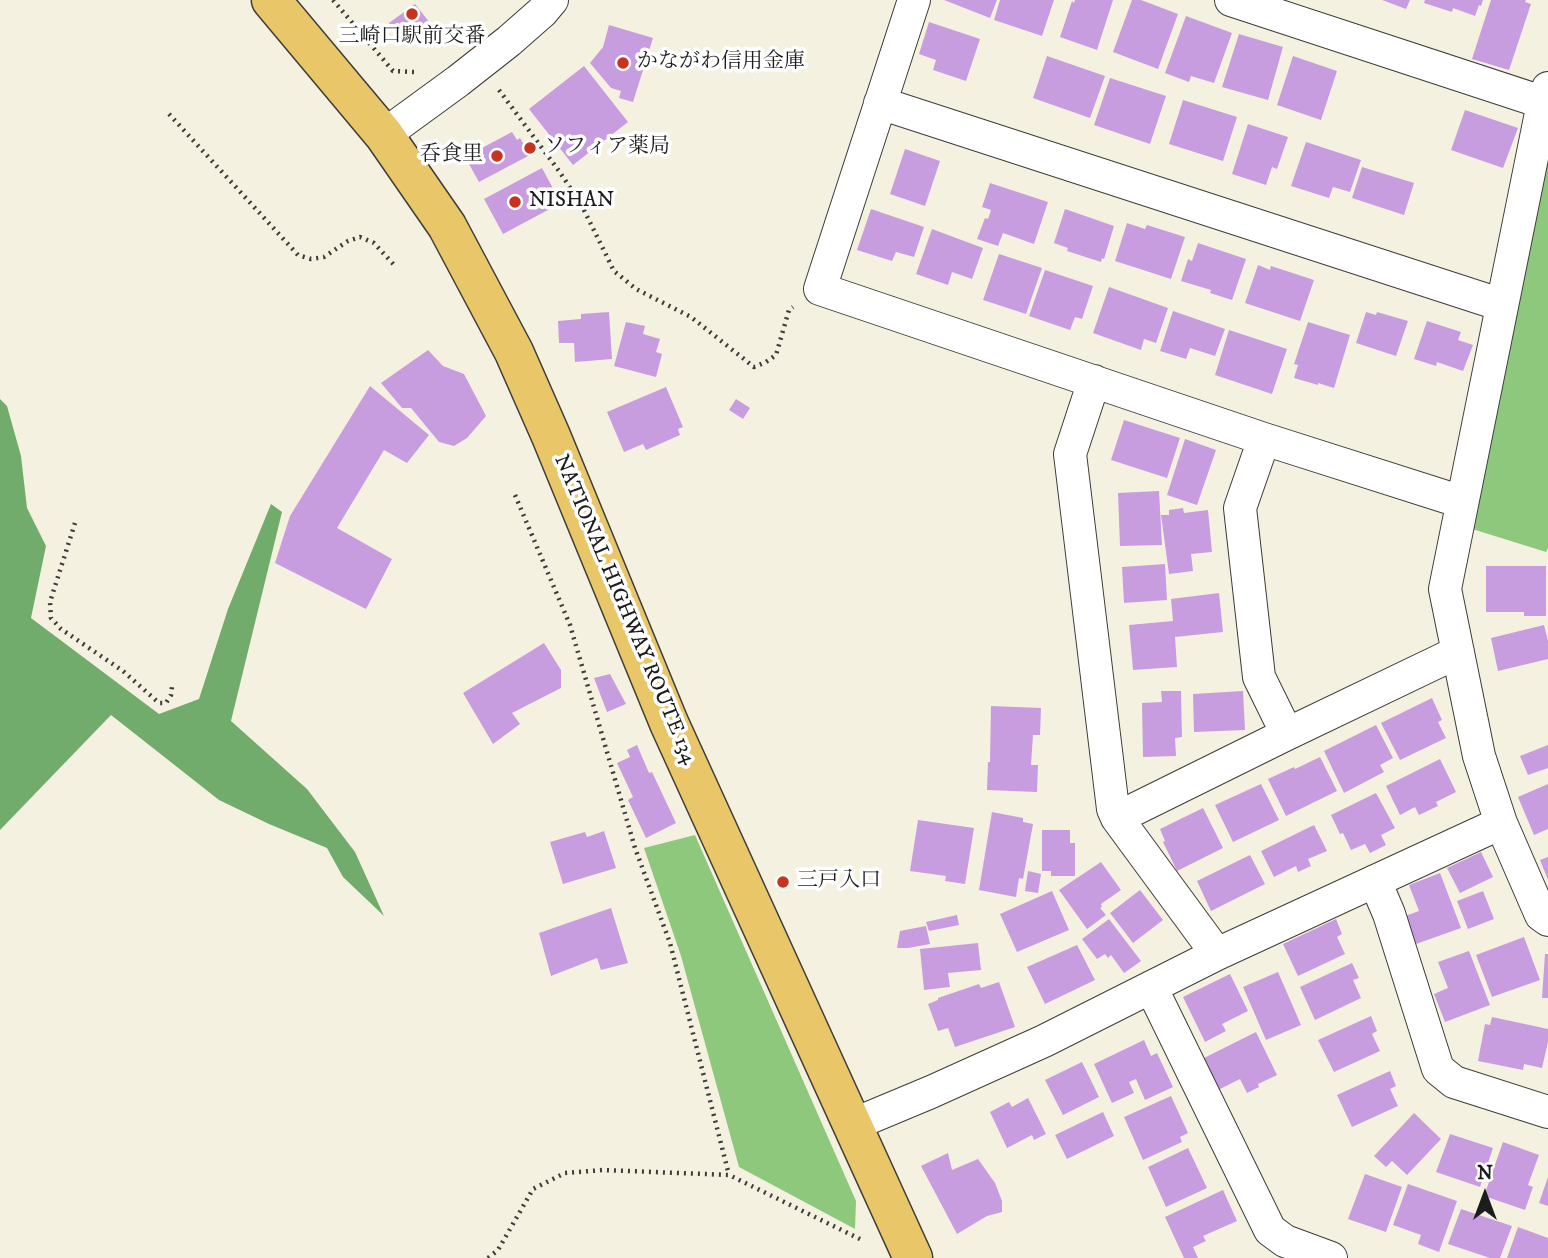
<!DOCTYPE html>
<html>
<head>
<meta charset="utf-8">
<style>
  body { margin:0 }
  #map { position:relative; width:1548px; height:1258px; overflow:hidden; background:#f5f1e0; font-family:"IM FELL DW Pica",serif }
  canvas { display:block }
  .north { position:absolute; left:1450px; top:1160px; width:70px; height:70px; -webkit-text-stroke:5px #fff; paint-order:stroke; rotate:0deg; font-size:19px; font-weight:700; line-height:28px; text-align:center; color:#1c1c1c }
  .north::after { content:''; display:block; margin:auto; width:24px; height:32px; background:#1c1c1c; clip-path:polygon(50% 0,100% 100%,50% 72%,0 100%) }
</style>
</head>
<body>
<div id="map">
<canvas width="1548" height="1258"></canvas>
<div class="north">N</div>
</div>
<script>
const g = document.querySelector('canvas').getContext('2d');
g.lineJoin = 'round';
function paint(path, color) { g.fillStyle = color; g.fill(path, 'evenodd'); }
const poly = rows => new Path2D(rows.map(r => 'M' + r).join(''));
function strokePath(path, color, width, dash) { g.strokeStyle = color; g.lineWidth = width; g.lineCap = dash ? 'butt' : 'round'; g.setLineDash(dash || []); g.stroke(path); }
function drawText(font, color, halo, rows, align = 'center') {
  g.font = font + ' "IM FELL DW Pica","Noto Serif JP",serif'; g.lineWidth = 7; g.setLineDash([]); g.textBaseline = 'middle'; g.strokeStyle = halo; g.fillStyle = color; for (const [text, x, y, turn = 0] of rows) {
    g.save(); g.translate(x, y); g.rotate((+turn || 0) * Math.PI / 180); g.textAlign = isNaN(turn) ? turn : align; if (halo) g.strokeText(text, 0, 0); g.fillText(text, 0, 0); g.restore();
  }
}
const green = poly([
  [1548,146,1548,548,1546,552,1469,528],
  [695,835,856,1201,855,1229,739,1167,681,956,644,848]
]);
const forest = poly([
  [0,399,7,406,21,456,27,508,46,546,31,618,159,714,199,699,228,609,271,504,282,512,231,721,307,789,355,852,384,916,343,877,327,848,269,824,219,800,111,715,0,830]
]);
const building = poly([
  [944,0,997,0,990,18],
  [1000,0,1054,0,1042,36,994,20],
  [1075,0,1113,0,1097,50,1060,37,1072,1,1074,3],
  [1132,0,1141,0,1178,14,1158,69,1113,52],
  [1382,0,1410,0,1406,9],
  [1425,0,1483,0,1481,6,1479,5,1475,16,1453,8,1452,12,1424,3],
  [1491,0,1526,0,1525,2,1531,4,1509,70,1472,59],
  [415,4,430,23,403,43,389,23],
  [1186,16,1232,33,1214,83,1191,76,1189,82,1165,73],
  [929,22,980,39,966,81,933,70,936,60,919,54],
  [609,25,653,38,633,102,619,98,621,91,611,88,590,63,603,47],
  [1239,34,1283,47,1268,100,1222,87],
  [1047,56,1105,76,1090,118,1033,98],
  [1293,56,1337,71,1321,120,1277,105],
  [584,66,628,122,573,165,529,109],
  [1110,78,1166,96,1150,144,1094,125],
  [1183,100,1237,117,1223,161,1169,144],
  [1465,110,1518,128,1503,168,1451,150],
  [1248,124,1288,137,1277,169,1272,167,1266,185,1232,174],
  [512,132,517,140,520,138,530,155,479,182,465,157],
  [1306,142,1361,160,1350,192,1333,187,1329,198,1291,186],
  [905,149,940,161,925,206,890,194],
  [1362,167,1414,183,1404,215,1352,198],
  [542,168,561,203,503,234,484,199],
  [990,183,1048,202,1034,244,1003,233,998,246,977,239,985,218,988,219,991,210,982,207],
  [871,209,924,227,914,257,896,252,892,261,857,250],
  [1065,209,1114,226,1104,259,1102,258,1101,262,1067,251,1068,248,1054,243],
  [1127,223,1145,229,1147,225,1185,237,1171,279,1115,261],
  [932,229,983,248,972,279,952,272,948,285,916,274],
  [1198,243,1246,259,1232,300,1210,293,1211,290,1181,281,1188,259,1192,261],
  [999,254,1042,268,1026,314,983,300],
  [1258,265,1270,270,1271,266,1314,280,1300,321,1245,303],
  [1045,270,1093,286,1082,319,1075,317,1070,330,1029,316],
  [1109,287,1168,308,1156,343,1144,339,1141,350,1093,333],
  [1173,311,1225,329,1215,356,1190,348,1186,359,1160,351],
  [609,312,612,359,575,362,574,343,559,343,558,321,581,319,581,314],
  [1366,312,1376,315,1377,312,1408,321,1396,356,1356,343],
  [1427,321,1461,332,1458,340,1473,345,1463,371,1437,362,1436,366,1414,359],
  [626,322,645,326,643,334,660,339,656,352,662,354,656,377,614,366],
  [1308,322,1350,335,1334,388,1318,383,1318,385,1294,378,1298,365,1294,364],
  [1229,330,1287,349,1272,394,1215,375],
  [428,350,443,366,464,374,486,416,467,438,454,446,439,442,411,408,402,408,381,383],
  [370,386,429,435,407,463,384,450,337,528,392,559,366,609,275,563,290,516],
  [666,387,683,427,678,429,680,435,646,450,643,444,624,452,607,412],
  [736,399,750,408,743,419,729,410],
  [1124,420,1180,438,1167,478,1111,460],
  [1185,439,1216,450,1197,505,1167,495],
  [1159,491,1162,545,1120,546,1118,493],
  [1183,508,1184,513,1208,510,1212,552,1191,554,1193,571,1169,574,1161,515,1169,515,1169,510],
  [1165,564,1167,600,1124,603,1122,567],
  [1486,566,1546,566,1546,616,1524,616,1524,612,1486,612],
  [1219,593,1223,632,1175,637,1177,667,1133,670,1129,625,1173,621,1171,599],
  [1544,625,1548,641,1548,659,1498,671,1491,638],
  [544,643,561,670,561,688,512,713,520,724,493,744,463,693],
  [610,674,626,704,607,712,594,678],
  [1161,691,1181,691,1182,737,1175,738,1176,756,1143,757,1142,703,1162,702],
  [1243,691,1245,730,1194,732,1193,694],
  [1432,698,1442,720,1438,722,1446,738,1400,760,1381,723],
  [991,706,1041,708,1040,735,1033,735,1031,765,1038,765,1037,792,987,790,988,762,990,762],
  [1376,725,1393,758,1380,765,1384,772,1344,793,1324,751],
  [637,745,649,773,652,772,676,823,646,838,628,800,633,797,617,763,630,757,627,750],
  [1548,745,1548,768,1528,775,1520,756],
  [1320,757,1337,791,1286,816,1268,779,1294,767,1295,769],
  [1440,759,1456,792,1436,802,1438,806,1419,815,1415,807,1400,815,1386,786],
  [1261,784,1279,820,1233,842,1215,805],
  [1548,784,1548,829,1534,835,1518,797],
  [1376,793,1395,828,1381,835,1386,845,1370,853,1365,844,1351,850,1343,833,1340,834,1331,815],
  [1203,808,1223,848,1177,871,1163,842,1165,841,1160,829],
  [992,812,1023,818,1023,822,1033,824,1023,879,1019,878,1016,897,979,890],
  [918,820,974,828,965,884,945,881,946,876,910,871],
  [1314,825,1327,851,1308,859,1311,866,1298,872,1296,866,1274,877,1261,851],
  [1042,830,1070,830,1070,843,1075,843,1075,876,1051,876,1051,871,1042,871],
  [604,831,616,868,563,884,550,842,585,832,587,837],
  [1481,852,1493,877,1460,893,1447,868],
  [1250,855,1265,884,1211,911,1197,881],
  [1548,857,1548,880,1540,860],
  [1101,862,1121,890,1101,904,1102,907,1100,908,1106,915,1087,929,1059,890],
  [1028,871,1041,874,1038,893,1025,891],
  [1440,873,1461,928,1416,944,1405,916,1419,911,1409,885],
  [1140,890,1163,920,1133,943,1110,913],
  [1052,891,1069,930,1017,952,1000,914],
  [1483,891,1494,919,1468,929,1457,901],
  [611,908,628,963,601,970,597,958,551,976,539,933],
  [957,915,959,925,929,931,926,922],
  [1109,919,1141,961,1124,973,1111,955,1108,958,1105,954,1097,959,1082,939],
  [1336,919,1342,934,1337,937,1345,954,1298,976,1283,944],
  [926,926,930,944,908,948,897,948,900,931],
  [1524,937,1540,980,1492,997,1476,955],
  [978,943,981,970,948,973,950,987,924,990,920,949],
  [1077,945,1095,980,1045,1004,1027,967],
  [1469,951,1490,1005,1445,1022,1434,994,1448,988,1438,962],
  [1545,954,1548,954,1548,998,1542,998],
  [1352,963,1359,978,1353,980,1361,998,1315,1020,1300,987],
  [1278,972,1301,1025,1266,1040,1243,987],
  [1230,974,1248,1011,1222,1024,1226,1031,1205,1042,1183,997],
  [999,982,1015,1027,955,1047,948,1028,938,1031,928,1004,938,1000,938,998,979,984,981,988],
  [1371,1016,1377,1031,1372,1034,1380,1051,1334,1072,1318,1040],
  [1492,1017,1548,1029,1548,1042,1542,1068,1524,1064,1523,1070,1478,1061,1485,1024,1490,1025],
  [1256,1032,1277,1075,1258,1084,1259,1087,1247,1093,1240,1079,1218,1090,1202,1059],
  [1144,1040,1151,1056,1157,1053,1173,1087,1145,1100,1136,1079,1129,1082,1134,1093,1112,1103,1094,1064],
  [1082,1062,1099,1097,1063,1115,1045,1080],
  [1390,1071,1396,1086,1390,1089,1398,1106,1352,1127,1337,1095],
  [1171,1096,1188,1133,1180,1137,1182,1142,1143,1160,1124,1117],
  [1028,1098,1046,1134,1034,1140,1032,1135,1007,1148,990,1112,1009,1102,1012,1107],
  [1103,1112,1114,1136,1067,1159,1055,1135],
  [1414,1113,1441,1139,1407,1175,1392,1161,1386,1167,1374,1156],
  [1450,1134,1493,1148,1480,1187,1436,1172],
  [1503,1142,1539,1155,1528,1185,1533,1187,1525,1210,1484,1196],
  [1188,1148,1207,1188,1166,1207,1148,1167],
  [948,1153,952,1170,978,1159,995,1183,1002,1201,1002,1212,987,1216,957,1234,921,1166],
  [1365,1174,1402,1187,1386,1232,1348,1219],
  [1548,1177,1548,1206,1539,1203],
  [1408,1184,1457,1201,1439,1252,1418,1244,1421,1235,1393,1225],
  [1223,1190,1237,1221,1203,1236,1206,1241,1193,1247,1198,1258,1184,1258,1165,1217],
  [1461,1209,1512,1226,1500,1258,1490,1258,1448,1244],
  [1518,1227,1548,1238,1548,1258,1507,1258]
]);
const path = poly([
  [333,0,393,71,414,72],
  [499,90,559,171,581,204,614,271,636,289,691,317,754,367,766,362,776,355,789,310,793,307],
  [169,114,298,255,311,259,324,257,348,241,360,237,374,243,396,267],
  [515,495,570,625,635,848,670,943,729,1175],
  [75,523,50,602,51,618,61,629,123,671,159,703,166,703,171,695,172,687],
  [488,1258,498,1250,533,1189,565,1173,603,1170,729,1175,864,1241]
]);
const minor = poly([
  [914,0,820,289,1264,439,1462,502],
  [1231,0,1548,104],
  [1548,88,1543,103,1445,589,1479,756,1501,823,1541,915,1548,920],
  [880,103,1502,305],
  [384,135,458,81,509,41,542,12,552,0],
  [1094,381,1070,454,1113,809,1117,818,1217,954],
  [1264,439,1240,508,1259,677,1287,734],
  [1117,818,1287,734,1458,652],
  [1375,881,1389,914,1438,1069,1454,1082,1548,1112],
  [1151,987,1270,1230,1285,1241,1331,1258],
  [852,1125,931,1092,1044,1041,1217,954,1501,823]
]);
const trunk = poly([
  [271,0,384,135,447,226,514,352,551,436,669,723,913,1258]
]);
const markers = [
  [412,14,7,"#c8321e"],
  [623,63,7,"#c8321e"],
  [530,148,7,"#c8321e"],
  [497,156,7,"#c8321e"],
  [515,202,7,"#c8321e"],
  [783,882,7,"#c8321e"]
];
const poiNames = [
  ["三崎口駅前交番",412,38,"center"],
  ["かながわ信用金庫",637,63],
  ["ソフィア薬局",544,148],
  ["呑食里",483,156,"right"],
  ["NISHAN",529,202],
  ["三戸入口",797,882]
];
const streetNames = [
  ["NATIONAL HIGHWAY ROUTE 134",624,610,67]
];
paint(green, '#8ec87d');
paint(forest, '#72ac6c');
paint(building, '#c79ddf');
strokePath(minor, '#3d3c39', 34);
strokePath(trunk, '#3d3c39', 41);
strokePath(path, '#3d3c39', 4.5, [2, 5]);
strokePath(minor, '#fff', 32);
strokePath(trunk, '#e9c769', 38);
for (const [x, y, r, color] of markers) { const dot = new Path2D(); dot.arc(x, y, r, 0, 2 * Math.PI); g.fillStyle = color; g.fill(dot); strokePath(dot, '#fff', 2.5); }
drawText('21px', '#1c1c1c', '#fff', poiNames, 'left');
drawText('21px', '#1c1c1c', '#fff', streetNames);
</script>
</body>
</html>
